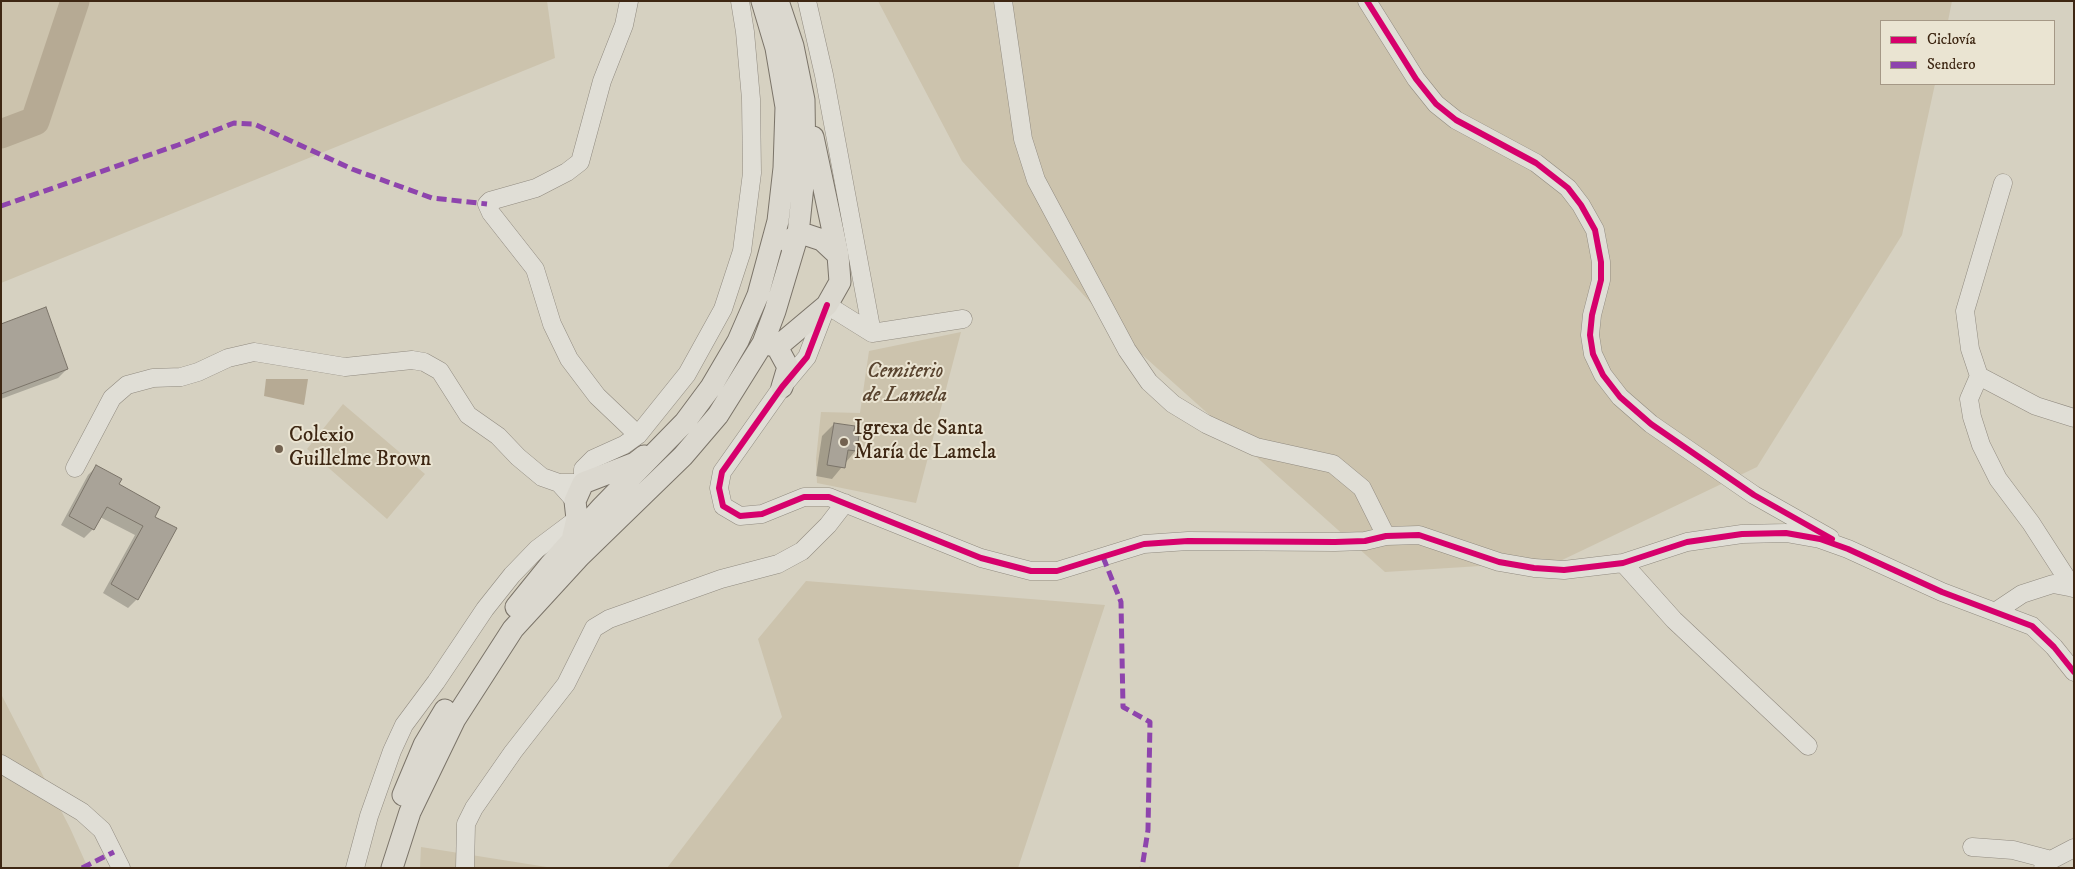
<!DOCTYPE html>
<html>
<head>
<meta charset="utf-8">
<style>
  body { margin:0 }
  #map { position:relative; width:2075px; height:869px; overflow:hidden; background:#d6d1c1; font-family:"IM FELL DW Pica",serif }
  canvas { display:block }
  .frame { position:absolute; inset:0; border:2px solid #3e2713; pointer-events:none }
  .legend { position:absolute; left:1880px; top:20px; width:175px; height:65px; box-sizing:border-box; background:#eae4d2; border:1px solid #a59886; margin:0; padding:6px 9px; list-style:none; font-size:15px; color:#3e2713 }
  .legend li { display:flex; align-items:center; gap:10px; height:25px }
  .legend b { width:25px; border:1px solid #a59886 }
</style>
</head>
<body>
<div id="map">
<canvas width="2075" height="869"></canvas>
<div class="frame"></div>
<ul class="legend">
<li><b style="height:6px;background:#d6006c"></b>Ciclovía</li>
<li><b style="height:6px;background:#8e44ad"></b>Sendero</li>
</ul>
</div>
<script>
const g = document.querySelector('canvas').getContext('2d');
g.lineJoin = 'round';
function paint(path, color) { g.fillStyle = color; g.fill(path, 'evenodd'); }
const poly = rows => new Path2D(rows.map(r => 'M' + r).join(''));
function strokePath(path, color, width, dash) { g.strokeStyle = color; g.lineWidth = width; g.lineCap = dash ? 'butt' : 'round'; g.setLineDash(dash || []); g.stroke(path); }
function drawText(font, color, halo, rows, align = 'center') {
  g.font = font + ' "IM FELL DW Pica",serif'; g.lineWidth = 4; g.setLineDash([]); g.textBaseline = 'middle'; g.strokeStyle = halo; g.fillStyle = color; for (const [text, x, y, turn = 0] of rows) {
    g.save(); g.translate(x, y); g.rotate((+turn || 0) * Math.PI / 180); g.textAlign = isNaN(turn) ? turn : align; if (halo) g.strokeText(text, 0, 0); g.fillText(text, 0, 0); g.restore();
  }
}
const green = poly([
  [1,1,547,1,555,58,1,283],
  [878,1,1952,1,1948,21,1881,21,1881,84,1935,84,1902,235,1757,467,1560,561,1385,572,1119,334,962,161],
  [961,332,916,503,817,483,816,459,821,412,860,413,869,351],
  [834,423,854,426,853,434,859,435,857,451,848,450,845,467,827,464],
  [343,404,425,474,387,519,307,449],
  [806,581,1105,605,1018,868,667,868,782,717,758,639],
  [1,694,70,828,88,868,1,868],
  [421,847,553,868,420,868]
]);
const water = poly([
  [266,379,308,379,304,405,264,396]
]);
const shadow = poly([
  [1,326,67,369,58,378,1,399],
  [834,424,852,435,856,450,832,479,816,476,822,436],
  [96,467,154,517,137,599,128,608,103,593,135,535,100,517,93,529,84,538,61,525,88,475]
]);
const river = poly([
  [1,134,35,121,75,1]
]);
const building = poly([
  [46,307,68,369,1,394,1,324,46,307],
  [834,423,855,426,853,434,859,435,857,451,848,450,845,468,827,465,834,423],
  [96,465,122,479,119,484,160,507,155,517,177,528,138,600,111,584,143,526,107,507,94,530,69,516,96,465]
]);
const minor = poly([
  [629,1,624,25,602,81,580,162,567,172,536,188,490,201,487,204,491,213,535,269,552,324,569,359,597,396,638,435],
  [807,1,824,75,872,333],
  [1003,1,1023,139,1036,180,1127,350,1149,382,1173,404,1206,424,1256,447,1333,464,1362,488,1386,536],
  [1367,1,1416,79,1436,104,1456,120,1536,163,1568,188,1581,205,1595,230,1601,262,1601,280,1592,315,1590,335,1593,354,1603,375,1620,397,1651,424,1754,495,1830,538],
  [2003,183,1965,311,1970,349,1979,376,1969,399,1972,417,1981,445,1998,479,2031,523,2073,588],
  [963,319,872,333,827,305,807,357,782,387,722,472,719,488,723,506,740,516,762,514,804,497,829,497,981,558,1031,571,1057,571,1144,544,1188,541,1335,542,1365,541,1386,536,1419,535,1499,562,1534,568,1564,570,1623,563,1687,542,1742,534,1786,533,1820,539,1848,549,1942,592,2032,626,2054,647,2074,672],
  [1979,376,2036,406,2074,418],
  [75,468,112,398,127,385,153,378,181,377,198,372,228,358,254,352,345,367,412,360,424,362,440,371,468,415,498,436,518,457,542,477,559,483],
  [575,501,559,483,583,483,583,469,593,459,624,445,638,435,687,374,723,309,742,251,752,173,751,99,745,32,740,1],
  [1623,563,1674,620,1808,746],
  [1995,612,2022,594,2053,584,2074,588],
  [1,764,82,812,102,830,121,868],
  [1972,847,2013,850,2051,860],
  [355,868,369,816,392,751,404,725,436,682,485,609,512,575,537,549,577,519],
  [465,868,466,824,474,808,513,752,566,684,594,628,609,619,721,579,778,564,802,551,828,525,845,503],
  [2043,868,2051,860,2074,848]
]);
const major = poly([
  [788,242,798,234,807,235,822,240,838,255],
  [764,343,777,347,788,367,782,387],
  [777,347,827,305,840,282,838,255,813,137],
  [572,540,577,519,575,501,583,483,635,463,644,456],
  [516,607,550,565,602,507,685,422,711,387,738,341,758,295,778,221,784,168,786,107,776,48,762,1],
  [403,795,424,745,445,710],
  [392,868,410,812,455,719,513,629,580,556,683,456,718,415,763,343,775,311,798,234,805,166,804,100,793,46,778,1]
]);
const quiet = poly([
  [1,206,178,145,234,123,254,124,352,169,432,198,487,204],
  [1103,557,1121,602,1123,707,1150,722,1148,830,1142,868],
  [82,868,114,852]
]);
const cycleway = poly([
  [1367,1,1416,79,1436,104,1456,120,1536,163,1568,188,1581,205,1595,230,1601,262,1601,280,1592,315,1590,335,1593,354,1603,375,1620,397,1651,424,1754,495,1832,539],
  [827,305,807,357,782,387,722,472,719,488,723,506,740,516,762,514,804,497,829,497,981,558,1031,571,1057,571,1144,544,1188,541,1335,542,1365,541,1386,536,1419,535,1499,562,1534,568,1564,570,1623,563,1687,542,1742,534,1786,533,1820,539,1848,549,1942,592,2032,626,2054,647,2074,672]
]);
const markers = [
  [844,442,5,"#736250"],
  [279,449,5,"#736250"]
];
const parkNames = [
  ["Cemiterio",905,373],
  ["de Lamela",905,397]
];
const poiNames = [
  ["Igrexa de Santa",854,430],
  ["María de Lamela",854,454],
  ["Colexio",289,437],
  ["Guillelme Brown",289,461]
];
paint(green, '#ccc3ad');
paint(water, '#b6aa94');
paint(shadow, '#0003');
strokePath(river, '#b6aa94', 29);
paint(building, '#a9a398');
strokePath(building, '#7b7469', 1);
strokePath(minor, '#918b80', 19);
strokePath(major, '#7b7469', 23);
strokePath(minor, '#e0ded6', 18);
strokePath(major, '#dbd8cf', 21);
strokePath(quiet, '#8e44ad', 5, [10, 5]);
strokePath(cycleway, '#d6006c', 6);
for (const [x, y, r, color] of markers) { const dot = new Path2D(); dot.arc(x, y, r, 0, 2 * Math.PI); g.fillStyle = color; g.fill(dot); strokePath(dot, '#eae4d2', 2); }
drawText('italic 21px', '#59442f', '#eae4d2', parkNames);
drawText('21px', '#3e2713', '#eae4d2', poiNames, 'left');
</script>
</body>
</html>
